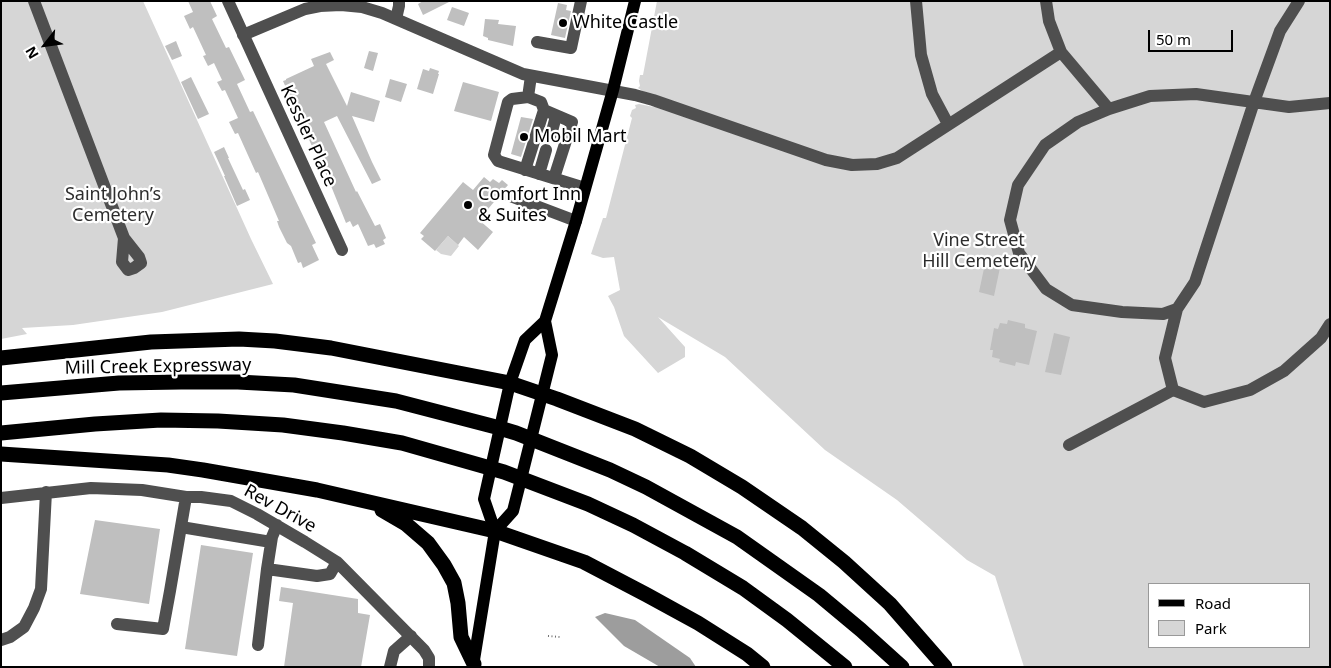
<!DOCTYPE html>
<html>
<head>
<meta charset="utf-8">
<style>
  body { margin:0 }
  #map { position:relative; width:1331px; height:668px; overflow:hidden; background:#fff; font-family:"Noto Sans",sans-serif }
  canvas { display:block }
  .frame { position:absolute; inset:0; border:2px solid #000; pointer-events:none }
  .legend { position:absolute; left:1148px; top:583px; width:162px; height:65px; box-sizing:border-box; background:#fff; border:1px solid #999; margin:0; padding:6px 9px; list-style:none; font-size:15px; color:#000 }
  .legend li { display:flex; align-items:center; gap:10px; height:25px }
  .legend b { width:25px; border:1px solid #999 }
  .north { position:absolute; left:20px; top:20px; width:50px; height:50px; -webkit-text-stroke:4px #fff; paint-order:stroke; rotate:240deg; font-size:14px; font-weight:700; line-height:20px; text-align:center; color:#000 }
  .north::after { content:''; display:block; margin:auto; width:18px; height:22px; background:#000; clip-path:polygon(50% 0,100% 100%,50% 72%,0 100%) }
  .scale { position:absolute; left:1148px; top:30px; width:85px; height:22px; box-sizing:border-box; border:2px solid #000; border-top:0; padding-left:6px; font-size:15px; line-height:18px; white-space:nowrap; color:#000; -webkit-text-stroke:4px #fff; paint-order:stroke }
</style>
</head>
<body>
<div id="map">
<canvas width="1331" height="668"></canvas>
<div class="frame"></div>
<ul class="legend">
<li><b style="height:6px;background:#000"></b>Road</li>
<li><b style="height:14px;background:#d6d6d6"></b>Park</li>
</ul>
<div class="north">N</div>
<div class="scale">50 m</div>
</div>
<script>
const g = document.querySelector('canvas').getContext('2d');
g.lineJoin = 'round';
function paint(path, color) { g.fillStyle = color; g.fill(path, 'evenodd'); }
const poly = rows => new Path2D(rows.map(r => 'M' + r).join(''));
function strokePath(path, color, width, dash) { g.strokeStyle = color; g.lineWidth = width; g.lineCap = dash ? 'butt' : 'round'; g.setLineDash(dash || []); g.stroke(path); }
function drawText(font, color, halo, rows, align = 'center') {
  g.font = font + ' "Noto Sans",sans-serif'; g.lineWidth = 4.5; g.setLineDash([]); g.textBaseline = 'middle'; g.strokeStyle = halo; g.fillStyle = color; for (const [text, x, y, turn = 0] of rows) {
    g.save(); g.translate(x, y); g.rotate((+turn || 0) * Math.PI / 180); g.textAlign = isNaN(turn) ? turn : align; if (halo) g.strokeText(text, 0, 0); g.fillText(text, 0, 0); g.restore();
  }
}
const green = poly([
  [1,1,143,1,251,239,273,284,162,312,73,325,22,328,27,334,1,339],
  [657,1,1330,1,1330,667,1024,667,995,576,967,560,897,500,825,450,725,357,658,317,685,347,685,357,658,373,624,336,614,307,608,296,620,290,614,257,603,258,591,254,603,218,606,218,632,118,630,116,632,110,636,108,635,105,639,104,654,107,655,96,644,92,638,88,640,86,639,81,640,75,643,75],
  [1150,584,1310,584,1310,647,1150,647],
  [448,236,459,246,451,256,441,254,436,250]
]);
const water = poly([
  [605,613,635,620,690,658,696,667,660,667,624,646,595,617]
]);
const building = poly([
  [188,1,210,1,217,16,212,19,226,48,229,47,245,80,237,84,250,112,253,111,316,243,312,245,319,260,303,268,301,262,298,263,291,246,287,243,279,227,277,221,279,221,258,172,256,173,238,133,235,134,229,122,238,118,225,90,222,91,217,82,222,80,214,63,208,66,203,56,206,55,193,27,190,29,184,16,193,12],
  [423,1,451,1,423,15,418,4],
  [558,3,567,5,566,10,571,11,565,38,551,35],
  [452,7,469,13,464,26,447,20],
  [485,19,499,20,498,24,516,26,513,46,488,40,488,38,483,36],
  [176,41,182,56,172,60,165,46],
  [369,51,378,53,373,71,364,68],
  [330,52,334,60,326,64,347,106,351,92,380,101,374,122,352,116,372,162,381,180,372,184,337,116,324,122,356,192,357,191,375,226,380,224,386,238,383,240,385,244,376,248,374,244,368,246,358,224,353,227,350,221,346,223,327,176,315,153,283,81,286,80,286,79,314,66,311,59],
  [430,68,439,71,438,74,439,74,433,94,417,89,423,69,429,71],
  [191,77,209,114,198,119,181,82],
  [390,79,407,84,401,102,385,97],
  [463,82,499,92,491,121,454,111],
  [521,117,533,119,521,157,511,154],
  [224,147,229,158,228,158,243,190,245,189,250,200,237,206,224,176,225,176,214,152],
  [484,177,490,182,493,179,499,183,502,180,508,185,479,220,493,232,478,250,464,237,458,245,448,236,435,251,421,239,424,236,420,233,463,182,473,190],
  [986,259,1001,263,994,296,979,292],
  [1008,320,1025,324,1025,328,1037,331,1029,365,1016,362,1015,366,999,362,1000,359,992,357,993,350,990,350,994,328,998,329,1000,323,1007,324],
  [1054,333,1070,337,1061,375,1045,372],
  [95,520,160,529,149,604,80,594],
  [201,545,253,553,237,656,185,649],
  [281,587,358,599,358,613,370,615,361,667,284,667,293,603,279,601]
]);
const path = poly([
  [548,636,560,637]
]);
const minor = poly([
  [34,1,124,238,139,257,141,263,134,268,128,270,122,262,124,238],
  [228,1,342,250],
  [916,1,921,55,932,94,948,124],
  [1046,1,1049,21,1061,52,1109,109],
  [1299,1,1280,31,1254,102,1195,282,1177,309,1165,358,1173,390,1204,402,1250,390,1284,371,1321,338,1330,324],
  [396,19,399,6,399,1],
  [243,35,305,9,320,6,341,5,362,7,382,13,523,74,635,95,653,100,826,160,852,165,877,164,897,158,1061,52],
  [537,42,571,48,581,1],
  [531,76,528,97,512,99,508,102,494,155,498,161,585,188],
  [528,97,541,102,544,110,572,122,554,178],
  [551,135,556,116],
  [525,170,544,110],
  [539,174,546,150],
  [510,196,576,221],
  [1177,309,1163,314,1122,312,1072,305,1046,289,1019,253,1010,220,1018,185,1045,145,1078,122,1109,109,1150,96,1196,94,1289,107,1330,103],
  [1069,445,1173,390],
  [1,498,91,488,142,490,186,497,201,497,231,501,257,514,305,542,337,562,424,650,429,658,429,667],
  [277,525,272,537,267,569,317,576,330,574,337,562],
  [181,527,271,542],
  [117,624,163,629,170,591,186,497],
  [1,640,10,637,24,627,34,608,41,589,46,492],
  [258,645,267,569],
  [390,667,394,651,411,636]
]);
const major = poly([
  [495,531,513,511,552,355,545,321,576,221,613,90,635,1],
  [473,666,495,531,484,499,510,383,525,340,545,321]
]);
const highway = poly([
  [1,358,151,342,239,339,275,341,331,348,510,383,557,399,635,429,690,456,742,487,802,528,844,562,890,604,945,667],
  [1,393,119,383,181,382,238,382,294,385,396,401,496,427,516,433,610,470,646,487,737,537,819,595,861,630,902,667],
  [1,433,95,424,161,420,218,421,283,425,343,433,402,443,504,472,588,504,633,525,685,553,743,588,787,620,845,667],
  [1,454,168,465,203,470,317,490,495,531,584,562,647,595,698,623,747,654,763,667],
  [382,510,406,524,428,543,444,565,454,583,458,603,461,637,474,664]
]);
const markers = [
  [563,23,5,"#000"],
  [524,137,5,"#000"],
  [468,205,5,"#000"]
];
const poiNames = [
  ["White Castle",573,23],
  ["Mobil Mart",534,137],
  ["Comfort Inn",478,195],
  ["& Suites",478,216]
];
const streetNames = [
  ["Kessler Place",308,136,65],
  ["Mill Creek Expressway",158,367,-1],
  ["Rev Drive",280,509,29]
];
const parkNames = [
  ["Saint John’s",113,195],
  ["Cemetery",113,216],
  ["Vine Street",979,241],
  ["Hill Cemetery",979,262]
];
paint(green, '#d6d6d6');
paint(water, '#9d9d9d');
paint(building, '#bfbfbf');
strokePath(path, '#717171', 2, [1, 2.5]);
strokePath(minor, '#4f4f4f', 12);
strokePath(major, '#000', 12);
strokePath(highway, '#000', 15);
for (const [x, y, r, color] of markers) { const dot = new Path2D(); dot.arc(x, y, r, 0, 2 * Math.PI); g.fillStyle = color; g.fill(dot); strokePath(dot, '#fff', 2); }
drawText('18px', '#000', '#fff', poiNames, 'left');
drawText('18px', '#000', '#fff', streetNames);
drawText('18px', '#2d2d2d', '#fff', parkNames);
</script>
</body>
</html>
